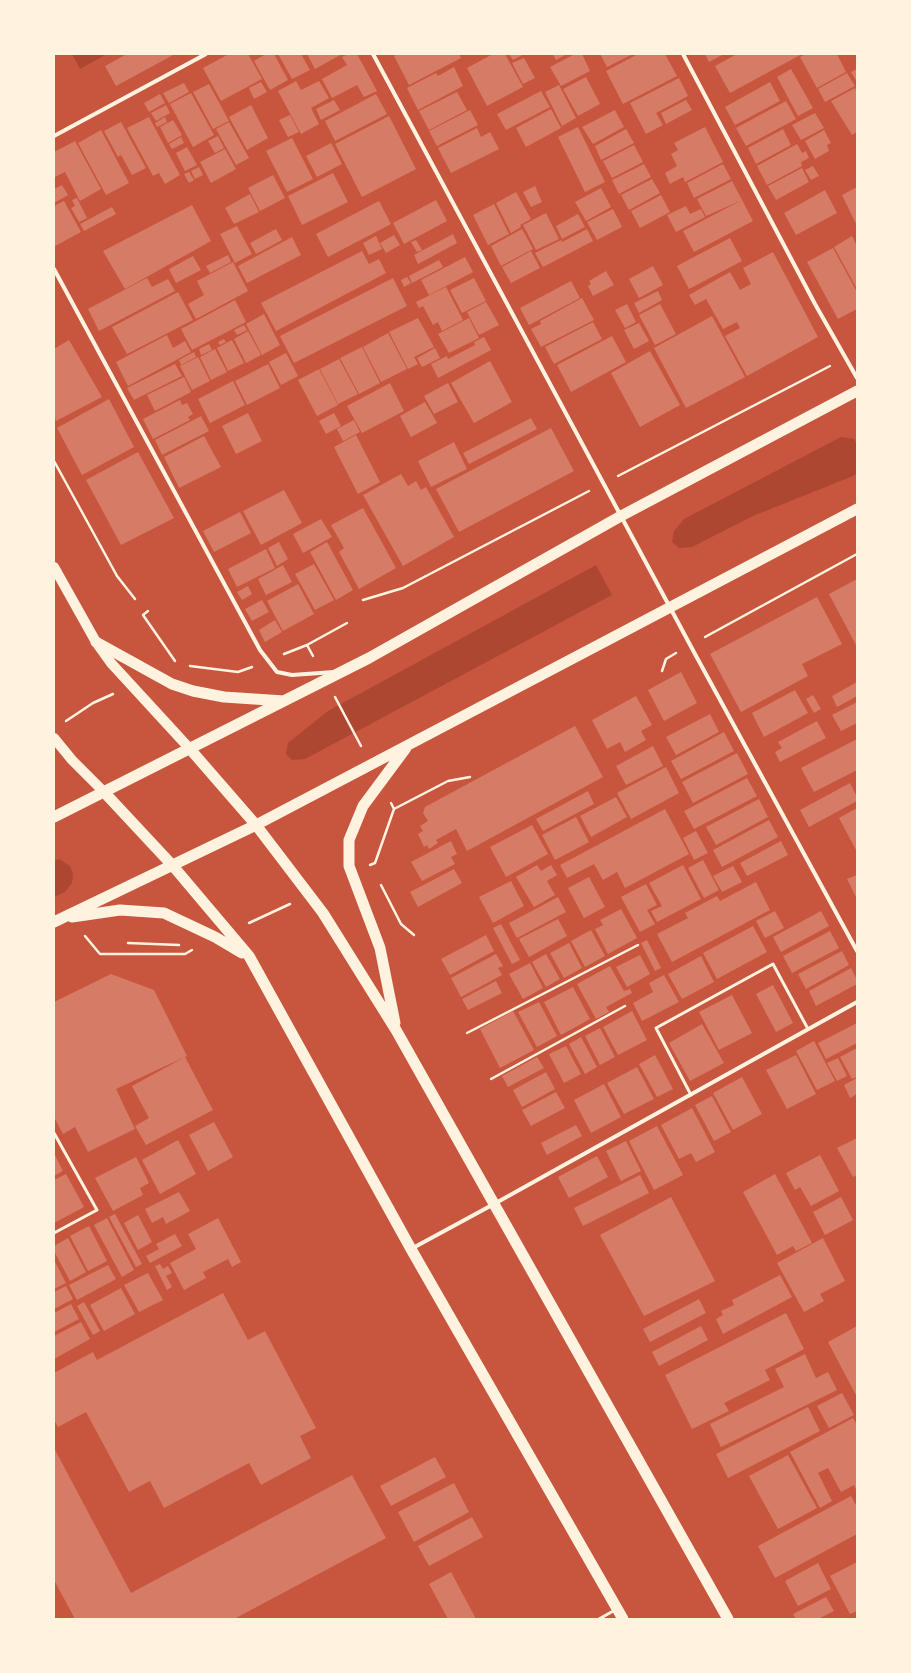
<!DOCTYPE html>
<html>
<head>
<meta charset="utf-8">
<style>
  body { margin:0 }
  #map { position:relative; width:911px; height:1673px; overflow:hidden; background:#c8553d; font-family:"Sofia Sans Condensed",sans-serif }
  canvas { display:block }
  .frame { position:absolute; inset:0; border:55px solid #fff3e0; pointer-events:none }
</style>
</head>
<body>
<div id="map">
<canvas width="911" height="1673"></canvas>
<div class="frame"></div>
</div>
<script>
const g = document.querySelector('canvas').getContext('2d');
g.lineJoin = 'round';
function paint(path, color) { g.fillStyle = color; g.fill(path, 'evenodd'); }
const poly = rows => new Path2D(rows.map(r => 'M' + r).join(''));
function strokePath(path, color, width, dash) { g.strokeStyle = color; g.lineWidth = width; g.lineCap = dash ? 'butt' : 'round'; g.setLineDash(dash || []); g.stroke(path); }
const green = poly([
  [72,54,107,54,80,69],
  [841,437,854,439,857,444,857,473,853,476,753,516,692,547,679,548,672,542,674,531,684,519],
  [596,565,612,595,305,759,292,760,286,754,288,743,328,711],
  [59,859,70,866,73,874,72,883,65,892,54,897,54,861]
]);
const building = poly([
  [127,54,175,54,116,86,105,66],
  [229,54,248,54,262,79,221,101,203,68],
  [266,54,274,54,288,80,270,90,254,61],
  [278,54,301,54,310,70,292,79],
  [307,54,342,54,315,69],
  [348,54,357,54,377,91,364,97,357,85,332,98,322,79,347,65,342,57],
  [398,54,459,54,461,58,409,85,394,56],
  [493,54,505,54,523,87,487,106,467,68],
  [509,54,524,54,513,60],
  [553,54,567,54,556,60],
  [575,54,582,54,590,71,561,86,550,67],
  [600,54,633,54,607,67],
  [638,54,665,54,677,76,623,104,606,71],
  [705,54,724,54,709,62],
  [737,54,802,54,730,93,715,66],
  [806,54,837,54,846,72,817,88,800,57],
  [524,58,535,78,523,84,512,63],
  [454,67,463,86,418,110,407,88,436,73,438,76],
  [791,69,813,108,798,116,777,77],
  [857,69,857,82,851,72],
  [847,73,855,86,825,102,818,89],
  [586,77,600,104,578,116,563,89],
  [679,78,688,96,656,113,663,125,646,134,630,103],
  [296,81,301,90,319,81,329,98,311,108,319,124,301,134,278,91],
  [261,82,267,92,254,99,249,88],
  [770,82,780,101,735,125,725,107],
  [184,83,189,92,169,103,163,93],
  [209,84,229,121,213,129,193,92],
  [559,85,576,118,562,126,545,92],
  [855,88,857,93,857,132,852,135,831,101],
  [541,91,550,107,506,130,497,114],
  [457,92,467,110,429,130,419,111],
  [191,93,214,135,193,147,170,104],
  [160,94,165,103,149,112,144,103],
  [376,94,387,114,335,141,325,121],
  [334,100,340,110,321,120,316,109],
  [686,100,692,110,666,124,661,113],
  [786,101,796,119,746,146,736,128],
  [166,105,170,113,156,121,151,113],
  [251,105,268,138,247,150,229,117],
  [551,109,561,128,526,147,516,128],
  [470,110,478,125,437,146,429,131],
  [615,110,624,127,593,144,582,127],
  [815,113,824,128,801,140,792,125],
  [290,115,299,132,288,137,279,120],
  [389,116,416,169,362,197,335,144],
  [149,117,180,175,165,184,159,173,153,176,127,128],
  [165,117,167,122,157,127,155,123],
  [173,120,182,135,168,143,160,127],
  [121,122,146,168,132,175,121,155,118,157,104,131],
  [229,122,249,158,236,165,216,129],
  [578,127,605,182,585,192,558,137],
  [705,127,723,162,685,182,683,177,670,184,665,173,677,166,671,154,678,150,674,143],
  [477,128,481,137,490,132,499,149,451,173,438,148],
  [626,129,634,143,601,160,595,146],
  [783,129,791,145,756,164,748,148],
  [101,130,129,183,106,195,78,143],
  [824,130,831,143,827,145,829,151,815,159,805,141],
  [218,136,224,148,215,153,208,141],
  [181,137,184,143,172,149,169,144],
  [292,138,313,179,287,192,266,151],
  [75,141,101,189,80,201,65,172,55,177,54,174,54,152],
  [331,143,342,164,317,177,306,156],
  [797,144,802,153,806,151,809,158,801,162,802,166,767,185,757,166],
  [634,145,643,162,612,178,603,161],
  [187,147,197,165,185,171,176,153],
  [225,149,236,169,211,183,200,162],
  [644,164,651,177,619,194,612,180],
  [723,164,731,179,694,198,687,183],
  [813,166,819,176,811,180,805,170],
  [199,167,203,175,195,179,191,171],
  [802,168,809,182,776,200,768,186],
  [189,172,194,180,189,183,184,174],
  [333,173,348,202,302,225,288,196],
  [273,175,285,198,260,211,248,188],
  [652,179,660,193,629,210,621,195],
  [732,181,742,200,706,216,697,199],
  [62,185,68,195,54,203,54,189],
  [535,186,542,202,531,207,523,192],
  [857,187,857,226,842,195],
  [601,188,611,207,586,221,575,202],
  [825,190,837,213,796,235,784,213],
  [516,192,531,219,520,225,521,227,511,233,496,203],
  [250,194,259,212,234,224,225,208],
  [661,195,670,212,640,228,631,211],
  [77,198,87,218,79,222,71,208,75,206,72,200],
  [436,200,447,221,404,244,393,223],
  [742,200,753,221,694,252,683,231],
  [64,201,81,232,55,246,54,206],
  [379,201,391,224,328,257,316,234],
  [494,204,509,234,488,245,473,215],
  [192,205,211,241,125,289,103,251],
  [686,206,690,214,701,209,705,217,676,232,667,215],
  [112,207,116,214,84,231,80,224],
  [613,209,622,227,597,240,587,222],
  [546,213,559,239,536,250,523,225],
  [578,214,585,227,562,239,556,226],
  [237,226,252,254,235,263,220,234],
  [276,229,282,240,256,254,250,243],
  [522,229,533,249,501,266,491,246],
  [587,229,593,241,543,267,535,253,561,240,562,242],
  [453,234,457,243,418,264,414,255],
  [394,235,400,245,386,253,380,243],
  [376,236,382,249,369,255,363,243],
  [852,236,857,246,857,289,834,247],
  [292,237,301,255,247,283,238,266],
  [730,238,742,261,689,289,677,266],
  [416,240,422,250,417,252,411,242],
  [833,248,857,292,857,309,838,319,807,262],
  [362,251,369,264,379,259,386,273,276,331,261,303],
  [531,251,540,268,511,283,502,267],
  [773,252,818,337,747,376,725,336,740,328,737,322,723,329,706,299,695,305,689,295,730,272,740,290,751,284,743,268],
  [228,255,231,262,210,273,206,266],
  [193,256,201,270,176,283,169,269],
  [465,257,473,272,429,295,421,280],
  [439,260,443,267,412,283,409,276],
  [233,262,248,291,196,319,188,304,204,295,197,281],
  [653,266,663,285,639,298,629,279],
  [606,271,614,285,593,296,588,286,591,284,589,281],
  [407,277,411,283,404,287,401,280],
  [147,278,152,287,168,279,175,291,99,331,88,309],
  [393,278,407,306,294,363,280,336],
  [474,278,486,301,462,313,450,290],
  [571,281,580,298,529,325,520,308],
  [446,287,463,320,442,331,438,322,433,325,423,306,419,308,416,302],
  [658,291,662,300,639,313,634,303],
  [178,292,193,320,127,354,112,327],
  [582,298,594,320,541,347,531,329,541,324,540,321],
  [235,300,246,322,192,350,181,329],
  [486,302,499,325,479,335,467,312],
  [627,304,636,322,625,328,615,310],
  [660,304,676,334,655,345,639,315],
  [264,314,280,345,262,355,246,324],
  [712,316,745,377,686,408,654,348],
  [418,318,434,347,414,357,418,364,408,369,389,332],
  [469,318,479,338,449,353,438,334],
  [593,322,602,339,554,364,545,347],
  [639,323,649,341,634,349,624,330],
  [244,325,247,330,237,335,234,330],
  [248,331,261,355,246,363,234,339],
  [388,333,407,369,381,382,363,347],
  [167,335,173,348,185,341,191,352,128,386,116,362],
  [612,336,626,362,571,392,557,365],
  [484,337,491,350,438,378,431,364,447,356,448,359,475,345,474,342],
  [224,339,226,342,220,345,218,342],
  [69,340,102,397,56,421,54,416,54,349],
  [232,340,244,363,228,371,217,348],
  [209,344,212,350,201,355,199,349],
  [362,347,380,383,359,394,340,358],
  [435,348,440,358,422,367,417,358],
  [215,349,227,372,211,380,200,357],
  [650,351,680,405,640,427,611,373],
  [194,352,196,357,181,365,179,360],
  [286,353,298,376,281,385,269,362],
  [198,357,210,381,192,390,180,366],
  [339,359,358,394,338,404,320,369],
  [490,361,512,402,474,423,451,383],
  [175,364,182,376,134,400,127,388],
  [268,364,280,388,247,405,235,381],
  [319,369,338,405,317,416,298,380],
  [184,377,191,392,155,411,147,395],
  [233,381,245,405,210,423,198,399],
  [390,383,404,411,362,433,347,406],
  [448,383,458,402,434,414,424,396],
  [109,399,134,447,82,475,57,428],
  [180,400,182,405,187,403,193,414,188,417,190,420,153,439,143,419],
  [425,402,437,423,411,437,400,416],
  [248,413,262,441,236,454,222,426],
  [334,413,341,426,326,434,319,421],
  [201,416,209,431,162,455,155,440],
  [531,418,537,429,469,464,463,453],
  [354,420,360,432,343,441,337,429],
  [551,428,574,471,459,532,436,489],
  [356,435,380,482,358,494,334,447],
  [204,436,221,467,179,488,164,457],
  [454,442,467,469,431,487,418,461],
  [138,452,174,518,121,545,86,480],
  [401,474,408,486,416,481,421,490,426,487,454,537,403,566,363,495],
  [284,490,302,523,261,545,243,511],
  [363,508,396,568,359,589,339,552,344,548,331,525],
  [240,512,251,533,214,552,203,531],
  [321,519,332,537,303,553,293,534],
  [279,542,288,559,277,566,268,548],
  [327,542,353,590,336,600,310,552],
  [266,549,275,568,237,587,228,569],
  [314,564,334,600,315,610,295,574],
  [283,565,292,582,266,595,258,579],
  [857,579,857,647,829,594],
  [298,584,314,614,283,631,267,601],
  [248,586,252,594,242,600,237,592],
  [817,597,842,644,802,664,808,676,741,712,710,654],
  [262,600,269,612,252,621,245,609],
  [275,620,282,632,265,642,259,630],
  [681,672,697,703,664,721,648,690],
  [857,682,857,696,837,707,832,696],
  [795,690,808,713,764,737,752,713],
  [813,695,821,709,814,713,806,699],
  [636,696,652,725,641,731,646,740,625,752,620,742,607,749,592,720],
  [857,702,857,723,841,731,832,715],
  [710,714,719,732,676,755,666,737],
  [817,721,826,738,780,762,775,752,782,748,778,742],
  [575,726,603,777,467,851,456,829,436,840,438,843,429,849,427,845,424,847,418,834,423,831,420,826,428,821,423,813,425,807],
  [724,732,734,751,681,779,671,761],
  [857,739,857,770,814,792,801,768],
  [653,746,663,766,626,785,616,766],
  [737,753,748,774,693,803,682,782],
  [666,767,679,793,631,819,617,793],
  [747,778,757,796,694,829,684,811],
  [850,783,857,797,857,801,809,827,800,810],
  [588,791,594,804,543,831,536,819],
  [616,797,627,817,591,837,580,816],
  [759,799,768,817,716,845,706,827],
  [857,808,857,852,839,818],
  [665,809,689,854,625,888,617,872,603,880,594,864,567,878,560,865],
  [576,817,589,842,555,860,542,835],
  [769,820,778,837,722,867,713,850],
  [532,825,548,854,506,877,490,847],
  [696,831,708,853,694,860,683,838],
  [451,841,457,854,451,857,455,864,422,881,411,862],
  [781,841,788,855,747,876,740,863],
  [703,860,719,890,704,898,688,868],
  [537,865,541,871,551,865,557,875,547,881,555,895,534,907,516,877],
  [683,865,701,899,657,922,651,911,662,906,649,883],
  [733,866,742,882,722,892,713,876],
  [454,869,462,883,418,907,410,892],
  [857,875,857,899,847,879],
  [589,877,605,907,584,918,568,888],
  [511,881,524,906,493,923,479,897],
  [756,882,770,910,672,962,657,934,688,918,685,913,717,896,720,901],
  [646,884,657,905,647,910,655,924,640,932,621,897],
  [558,897,566,912,517,938,509,923],
  [621,909,637,938,608,954,595,929,603,925,600,920],
  [775,911,784,928,765,938,756,921],
  [821,911,829,926,781,952,773,937],
  [558,919,567,936,529,957,519,939],
  [501,924,520,960,512,964,493,928],
  [753,926,767,952,717,979,703,953],
  [591,930,605,956,585,967,571,941],
  [830,931,839,948,792,973,783,956],
  [486,935,494,951,450,975,441,959],
  [647,940,661,968,655,971,641,943],
  [569,943,582,968,564,978,550,953],
  [842,951,849,965,806,989,798,974],
  [496,954,503,966,498,968,502,975,461,997,451,978],
  [546,954,560,979,546,987,532,962],
  [640,955,650,974,627,987,616,967],
  [701,956,714,982,682,999,668,974],
  [530,963,543,988,523,999,509,974],
  [610,966,624,991,630,989,632,993,606,1007,609,1012,596,1019,577,984],
  [851,968,857,980,857,984,816,1006,809,991],
  [111,974,154,990,187,1056,116,1089,135,1129,88,1152,75,1127,63,1134,54,1117,54,1002],
  [664,975,679,1002,642,1021,633,1003,653,992,649,983],
  [496,981,502,993,468,1010,462,999],
  [773,985,793,1023,776,1032,756,994],
  [573,987,590,1019,561,1035,544,1002],
  [732,995,752,1033,719,1050,699,1012],
  [539,1002,557,1036,537,1047,518,1012],
  [513,1011,534,1050,500,1068,480,1029],
  [632,1011,647,1040,618,1055,603,1027],
  [857,1023,857,1043,826,1059,818,1043],
  [702,1024,724,1063,690,1081,669,1043],
  [600,1028,615,1057,600,1065,585,1036],
  [581,1037,597,1067,585,1074,569,1044],
  [814,1041,835,1081,817,1090,796,1051],
  [566,1046,581,1074,564,1083,549,1054],
  [857,1048,857,1077,852,1079,840,1057],
  [655,1055,673,1089,657,1097,639,1064],
  [796,1055,816,1094,787,1109,766,1070],
  [185,1057,213,1110,146,1145,135,1126,149,1118,132,1086],
  [537,1057,544,1068,508,1087,502,1076],
  [838,1058,847,1076,837,1081,827,1063],
  [637,1067,654,1099,624,1114,607,1083],
  [546,1072,555,1089,522,1107,513,1090],
  [742,1077,762,1114,733,1130,713,1093],
  [857,1078,857,1094,850,1098,844,1085],
  [604,1084,621,1117,591,1133,574,1100],
  [556,1092,565,1108,531,1126,522,1110],
  [712,1096,731,1132,714,1141,695,1105],
  [692,1108,715,1152,696,1162,691,1153,679,1159,661,1125],
  [214,1122,233,1157,208,1171,189,1135],
  [576,1125,582,1136,547,1155,541,1143],
  [657,1126,683,1175,654,1190,629,1141],
  [857,1138,857,1175,853,1177,837,1148],
  [178,1140,196,1174,160,1194,142,1160],
  [626,1141,641,1171,621,1181,606,1151],
  [54,1153,63,1171,54,1176],
  [820,1155,839,1191,811,1206,800,1187,795,1190,786,1173],
  [597,1156,608,1177,569,1198,558,1177],
  [136,1157,149,1183,140,1188,143,1195,113,1211,95,1178],
  [66,1174,84,1207,54,1223,54,1180],
  [775,1174,812,1243,796,1251,793,1246,777,1255,743,1192],
  [640,1175,649,1193,583,1226,574,1208],
  [179,1192,190,1211,166,1224,163,1217,152,1223,145,1209],
  [671,1197,715,1281,644,1316,600,1235],
  [841,1197,853,1220,825,1235,813,1212],
  [115,1214,142,1264,136,1267,109,1217],
  [138,1215,152,1242,138,1250,124,1223],
  [107,1218,134,1270,122,1277,94,1225],
  [218,1218,241,1262,232,1267,228,1259,203,1272,206,1278,184,1290,170,1263,196,1249,188,1234],
  [89,1226,107,1261,88,1271,70,1236],
  [175,1234,182,1246,150,1263,146,1256,159,1249,156,1244],
  [68,1238,86,1272,70,1281,54,1251,54,1246],
  [823,1238,845,1281,820,1294,824,1301,804,1312,777,1263],
  [54,1260,66,1283,54,1289],
  [160,1264,163,1269,168,1266,172,1273,166,1276,172,1287,167,1290,155,1266],
  [108,1265,116,1279,77,1300,69,1285],
  [148,1273,163,1300,139,1312,124,1285],
  [780,1275,792,1297,723,1334,716,1319,723,1315,721,1311,734,1305,732,1300],
  [66,1286,73,1299,54,1309,54,1292],
  [121,1288,135,1314,104,1331,90,1305],
  [223,1293,248,1340,265,1331,316,1428,300,1436,311,1458,261,1485,249,1463,164,1508,150,1481,129,1492,86,1412,58,1427,54,1420,54,1373,93,1352,97,1360],
  [699,1299,706,1313,650,1342,643,1329],
  [84,1302,100,1331,93,1335,77,1306],
  [71,1304,79,1319,54,1332,54,1313],
  [786,1313,804,1349,765,1370,770,1380,724,1403,729,1411,692,1429,665,1375],
  [81,1322,90,1339,54,1359,54,1336],
  [701,1326,708,1340,659,1366,652,1352],
  [857,1326,857,1397,828,1342],
  [805,1354,816,1378,828,1372,837,1390,721,1447,710,1424,784,1387,775,1369],
  [842,1393,854,1415,829,1428,817,1406],
  [808,1407,820,1431,728,1478,716,1454],
  [853,1418,857,1425,857,1492,854,1485,841,1492,828,1468,818,1473,832,1501,820,1508,790,1452],
  [54,1448,131,1593,352,1475,386,1538,234,1619,75,1619,54,1580],
  [788,1455,817,1508,778,1529,749,1476],
  [435,1457,446,1477,391,1506,380,1486],
  [454,1483,469,1512,414,1542,398,1512],
  [851,1496,857,1507,857,1534,775,1578,758,1546],
  [472,1517,483,1537,429,1566,418,1546],
  [857,1562,857,1611,850,1614,830,1576],
  [818,1563,831,1589,798,1606,785,1581],
  [451,1572,476,1619,448,1619,429,1584],
  [826,1597,834,1611,818,1619,796,1619,793,1614]
]);
const path = poly([
  [54,461,117,576,135,599],
  [618,476,830,366],
  [363,600,403,588,589,491],
  [148,611,143,615,175,661],
  [705,637,857,554],
  [307,645,347,623],
  [284,654,307,645,313,656],
  [190,666,238,672,252,667],
  [662,671,666,659,676,653],
  [335,697,361,746],
  [66,721,93,703,113,694],
  [394,809,448,781,470,777],
  [370,865,375,863,394,809,391,803],
  [381,885,401,924,414,935],
  [249,923,290,904],
  [85,936,100,954,185,954,192,950],
  [128,943,179,945],
  [467,1033,638,945],
  [491,1079,625,1006]
]);
const service = poly([
  [691,1095,656,1028,773,964,808,1029],
  [54,1133,97,1210,54,1233],
  [599,1619,615,1610]
]);
const minor = poly([
  [373,54,695,654,857,951],
  [683,54,815,304,857,378],
  [54,136,206,54],
  [54,269,260,650,277,672,292,675,334,672],
  [411,1249,494,1204,857,1002]
]);
const primary = poly([
  [54,567,96,642,111,663,190,749],
  [54,738,72,760,104,792]
]);
const trunk = poly([
  [96,642,172,684,193,691,224,697,284,701],
  [190,749,256,825,323,913,396,1030,728,1619],
  [104,792,173,866,249,956,411,1249,623,1619],
  [54,817,369,658,621,516,857,391],
  [72,917,120,910,164,913,215,937,242,953],
  [54,922,256,825,857,509],
  [395,1023,380,948,349,866,349,840,363,806,406,748]
]);
paint(green, '#ae4732');
paint(building, '#d67c66');
strokePath(path, '#fff3e0', 2.5);
strokePath(service, '#fff3e0', 3);
strokePath(minor, '#fff3e0', 4);
strokePath(primary, '#fff3e0', 10);
strokePath(trunk, '#fff3e0', 11);
</script>
</body>
</html>
